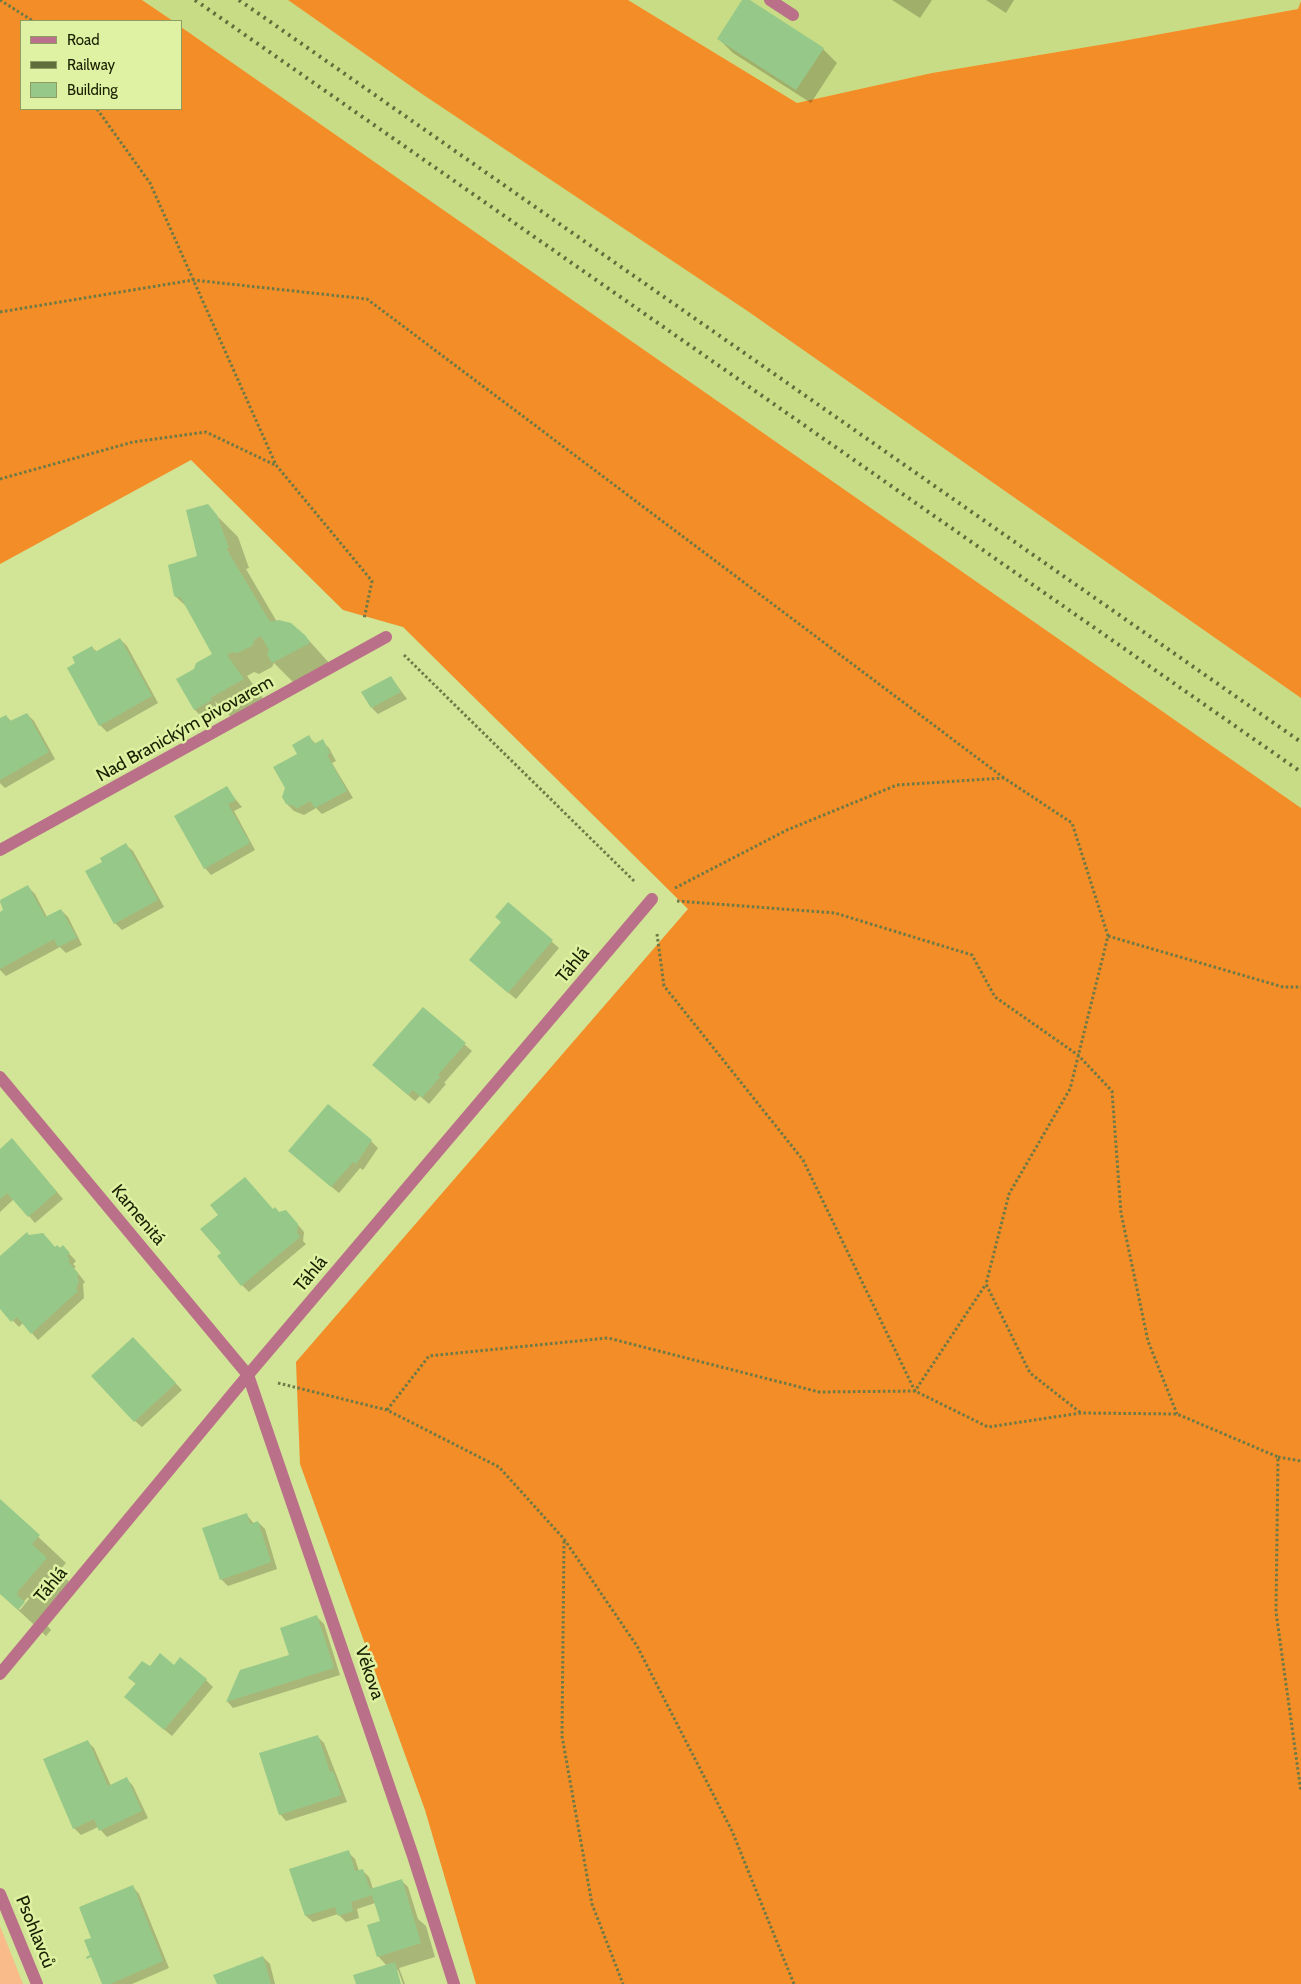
<!DOCTYPE html>
<html>
<head>
<meta charset="utf-8">
<style>
  body { margin:0 }
  #map { position:relative; width:1301px; height:1984px; overflow:hidden; background:#d2e496; font-family:Cabin,sans-serif }
  canvas { display:block }
  .legend { position:absolute; left:20px; top:20px; width:162px; height:90px; box-sizing:border-box; background:#dff1a2; border:1px solid #909d62; margin:0; padding:6px 9px; list-style:none; font-size:15px; color:#191f01 }
  .legend li { display:flex; align-items:center; gap:10px; height:25px }
  .legend b { width:25px; border:1px solid #909d62 }
</style>
</head>
<body>
<div id="map">
<canvas width="1301" height="1984"></canvas>
<ul class="legend">
<li><b style="height:6px;background:#bb7089"></b>Road</li>
<li><b style="height:6px;background:#626d3c"></b>Railway</li>
<li><b style="height:14px;background:#96c989"></b>Building</li>
</ul>
</div>
<script>
const g = document.querySelector('canvas').getContext('2d');
g.lineJoin = 'round';
function paint(path, color) { g.fillStyle = color; g.fill(path, 'evenodd'); }
const poly = rows => new Path2D(rows.map(r => 'M' + r).join(''));
function strokePath(path, color, width, dash) { g.strokeStyle = color; g.lineWidth = width; g.lineCap = dash ? 'butt' : 'round'; g.setLineDash(dash || []); g.stroke(path); }
function drawText(font, color, halo, rows, align = 'center') {
  g.font = font + ' Cabin,sans-serif'; g.lineWidth = 5; g.setLineDash([]); g.textBaseline = 'middle'; g.strokeStyle = halo; g.fillStyle = color; for (const [text, x, y, turn = 0] of rows) {
    g.save(); g.translate(x, y); g.rotate((+turn || 0) * Math.PI / 180); g.textAlign = isNaN(turn) ? turn : align; if (halo) g.strokeText(text, 0, 0); g.fillText(text, 0, 0); g.restore();
  }
}
const built = poly([
  [142,0,288,0,422,94,746,310,1301,698,1301,808,181,27,181,21,173,21],
  [628,0,1301,0,1301,1,1298,9,1117,42,932,73,797,103]
]);
const green = poly([
  [0,1926,23,1984,0,1984]
]);
const forest = poly([
  [0,0,142,0,173,21,21,21,21,109,181,109,181,27,1301,808,1301,1984,476,1984,425,1810,300,1464,296,1362,688,909,403,627,343,610,191,460,0,564],
  [288,0,628,0,797,103,932,73,1117,42,1298,9,1301,1,1301,698,746,310,422,94]
]);
const shadow = poly([
  [744,0,823,49,837,63,811,103,733,53,719,39],
  [892,0,932,0,920,18],
  [986,0,1014,0,1006,13],
  [207,506,238,537,249,568,246,569,277,622,305,636,330,664,294,683,274,663,272,667,259,674,254,672,247,676,264,700,232,718,215,701,217,708,201,716,195,710,195,670,213,655,187,607,175,596,169,566,199,557],
  [120,639,127,646,158,703,107,732,100,725,69,669,92,647,97,652],
  [391,677,407,699,378,714,372,708],
  [27,714,34,721,55,759,5,788,0,783,0,720,6,716,12,722],
  [309,737,316,744,322,741,329,748,336,761,332,763,353,798,322,814,316,808,304,815,294,811,287,804,299,754],
  [226,788,242,807,234,811,255,850,211,875,205,868],
  [126,845,133,851,164,907,122,930,115,923,103,863],
  [28,887,35,894,47,917,61,910,68,917,82,945,66,953,60,947,6,976,0,970,0,913,4,911,0,902],
  [508,904,559,948,516,999,478,967,502,922],
  [424,1009,472,1051,444,1083,446,1084,429,1104,420,1096,415,1101,373,1065],
  [371,1141,378,1148,363,1170,360,1168,339,1193,297,1158],
  [19,1147,63,1199,35,1223,14,1199,0,1212,0,1151],
  [273,1210,293,1219,304,1232,303,1241,306,1244,249,1292,242,1285],
  [63,1247,76,1261,73,1264,76,1267,74,1268,85,1282,83,1284,84,1298,38,1340,23,1323,19,1327,0,1307,0,1258],
  [140,1345,182,1390,142,1427,135,1421],
  [0,1501,66,1563,59,1571,73,1586,44,1622,51,1630,46,1636,0,1593],
  [28,1597,29,1599,20,1610,18,1608],
  [247,1515,254,1524,258,1522,265,1529,277,1569,228,1586,221,1579],
  [317,1617,324,1624,340,1675,233,1708,227,1701,290,1656],
  [174,1666,206,1680,213,1687,172,1736,133,1703,136,1684,129,1678,150,1668],
  [317,1736,324,1743,347,1802,286,1821,280,1814],
  [87,1741,94,1748,111,1786,127,1779,133,1786,148,1818,107,1837,98,1827,81,1835,74,1828],
  [348,1852,355,1859,359,1871,362,1870,369,1877,373,1889,401,1880,408,1887,418,1919,426,1926,435,1957,399,1968,405,1984,403,1984,398,1970,396,1970,400,1984,357,1984,387,1966,378,1956,381,1922,375,1903,357,1909,359,1918,346,1922,338,1914,313,1922,306,1916],
  [133,1887,139,1894,169,1968,132,1984,104,1984],
  [263,1957,270,1964,275,1984,218,1984]
]);
const building = poly([
  [742,0,750,0,824,48,796,90,717,39],
  [208,504,217,515,229,548,226,548,270,622,279,620,291,623,306,636,310,643,272,663,267,654,269,650,261,636,255,639,252,646,237,653,232,652,227,655,244,679,210,698,212,700,194,710,176,679,194,669,196,663,212,654,181,598,174,596,168,565,197,556,186,510],
  [120,638,152,696,99,726,67,668,75,663,72,657,92,646,95,652],
  [391,676,401,692,371,708,361,692],
  [27,713,49,752,0,780,0,718,6,715,10,721],
  [309,735,314,744,323,739,330,753,327,755,347,791,315,808,310,801,296,809,295,806,286,804,282,797,285,788,273,767,297,754,292,745],
  [227,786,236,800,228,804,250,843,204,869,174,816],
  [126,843,158,900,114,924,85,871,102,862,100,858],
  [28,885,45,917,61,909,77,938,58,947,54,939,0,969,0,912,3,910,0,900],
  [508,902,553,940,508,993,469,960,501,922,495,917],
  [423,1007,466,1043,438,1075,440,1077,422,1098,413,1090,408,1095,372,1065],
  [328,1104,372,1140,356,1164,353,1162,331,1187,288,1151],
  [12,1138,57,1192,28,1217,7,1193,0,1199,0,1149],
  [245,1177,273,1209,275,1207,279,1212,286,1210,298,1224,297,1233,300,1237,241,1286,217,1256,221,1253,200,1229,218,1215,210,1205],
  [27,1232,29,1235,43,1233,55,1247,57,1245,60,1248,63,1245,70,1253,67,1256,70,1259,68,1261,79,1275,77,1277,79,1281,76,1289,78,1291,31,1334,17,1317,11,1322,0,1309,0,1256],
  [133,1337,176,1383,134,1422,91,1376],
  [0,1499,40,1535,32,1544,47,1558,18,1591,17,1595,25,1602,18,1610,0,1594],
  [247,1513,250,1524,258,1521,271,1562,220,1580,202,1528],
  [317,1615,334,1668,226,1702,240,1670,289,1655,280,1628],
  [160,1653,174,1665,180,1657,207,1679,164,1730,124,1697,136,1683,128,1678,142,1661,150,1666],
  [318,1735,330,1772,333,1771,341,1795,279,1815,259,1753],
  [88,1740,108,1786,127,1777,142,1811,99,1831,94,1819,73,1829,43,1759],
  [349,1850,355,1871,363,1869,370,1889,402,1879,421,1943,377,1957,367,1925,380,1921,372,1895,351,1902,353,1911,338,1916,335,1907,305,1916,289,1869],
  [133,1885,163,1961,110,1984,102,1984,91,1957,87,1959,86,1957,90,1955,84,1940,91,1938,79,1907],
  [263,1956,271,1984,217,1984,213,1975],
  [395,1962,401,1984,356,1984,353,1975]
]);
const path = poly([
  [0,0,33,21],
  [97,109,150,183,276,465,372,581,364,619],
  [0,312,193,280,367,299,1004,778],
  [0,479,133,442,206,432,275,465],
  [404,655,635,882],
  [675,888,787,830,897,785,1004,778,1072,823,1108,936,1070,1089,1009,1194,986,1284,1030,1373,1081,1413],
  [677,901,835,913,972,955,995,997,1078,1055,1112,1091,1121,1213,1148,1341,1177,1414],
  [657,934,664,986,803,1160,915,1391,986,1284],
  [1108,936,1283,987,1301,987],
  [278,1383,387,1410,499,1467,564,1539,637,1646,732,1831,794,1984],
  [387,1410,429,1356,608,1338,819,1392,915,1391,988,1427,1081,1413,1177,1414,1278,1457,1276,1612,1301,1792],
  [1278,1457,1301,1461],
  [564,1541,562,1736,592,1904,623,1984]
]);
const lane = poly([
  [770,0,793,15]
]);
const street = poly([
  [0,850,386,637],
  [0,1077,248,1375,413,1856,454,1984],
  [0,1674,248,1375,652,899],
  [0,1894,37,1984]
]);
const rail = poly([
  [195,0,1301,772],
  [239,0,1301,742]
]);
const streetNames = [
  ["Nad Branickým pivovarem",185,729,-29],
  ["Táhlá",573,965,-50],
  ["Kamenitá",138,1215,50],
  ["Táhlá",311,1274,-50],
  ["Táhlá",51,1585,-50],
  ["Věkova",369,1673,71],
  ["Psohlavců",35,1932,68]
];
paint(built, '#c8dc85');
paint(green, '#f9bb89');
paint(forest, '#f28d27');
paint(shadow, '#0003');
paint(building, '#96c989');
strokePath(path, '#6e7a46', 3, [2.5, 2.5]);
strokePath(lane, '#bb7089', 12);
strokePath(street, '#bb7089', 12);
strokePath(rail, '#626d3c', 4, [2.5, 5]);
drawText('18px', '#191f01', '#dff1a2', streetNames);
</script>
</body>
</html>
